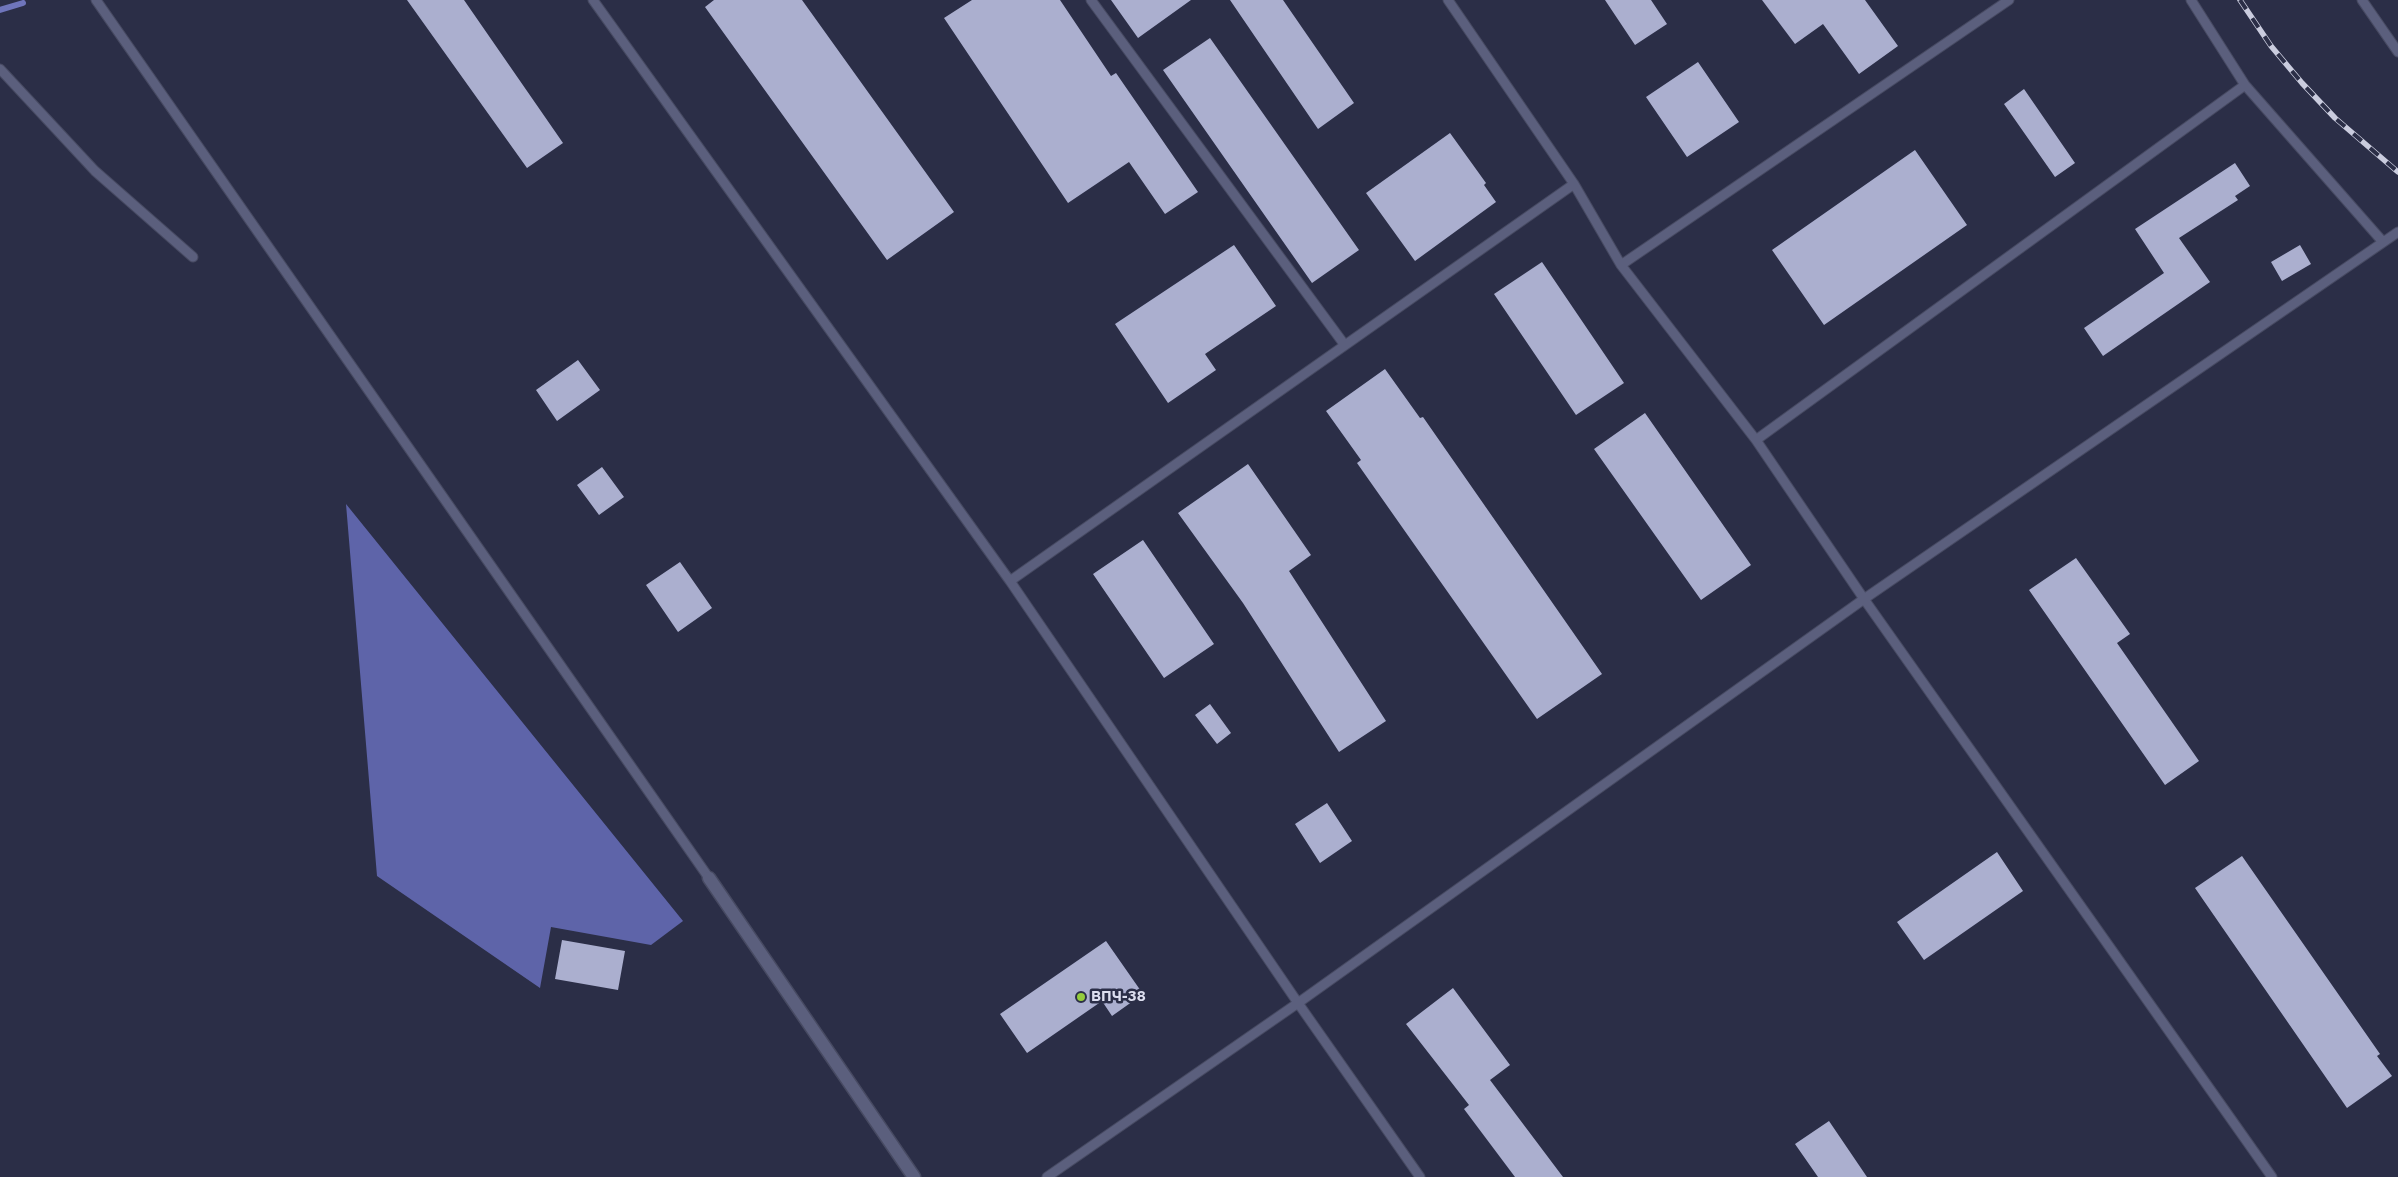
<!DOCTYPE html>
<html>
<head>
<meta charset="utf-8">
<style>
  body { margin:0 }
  canvas { display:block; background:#2b2e47 }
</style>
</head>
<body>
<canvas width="2398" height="1177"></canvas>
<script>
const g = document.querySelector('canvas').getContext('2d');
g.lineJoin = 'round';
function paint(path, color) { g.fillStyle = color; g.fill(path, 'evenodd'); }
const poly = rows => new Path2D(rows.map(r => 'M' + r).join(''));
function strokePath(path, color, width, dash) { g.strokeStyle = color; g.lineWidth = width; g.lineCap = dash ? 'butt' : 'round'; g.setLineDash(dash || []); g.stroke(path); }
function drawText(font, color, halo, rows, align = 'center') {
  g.font = font + ' "IBM Plex Sans",sans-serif'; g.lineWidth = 5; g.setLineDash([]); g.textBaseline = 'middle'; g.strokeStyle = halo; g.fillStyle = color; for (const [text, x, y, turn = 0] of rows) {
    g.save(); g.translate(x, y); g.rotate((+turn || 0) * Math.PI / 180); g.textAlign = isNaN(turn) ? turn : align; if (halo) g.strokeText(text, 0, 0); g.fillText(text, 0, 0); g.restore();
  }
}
const forest = poly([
  [346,504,683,921,651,945,551,927,540,988,377,876]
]);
const stream = poly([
  [0,10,23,3]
]);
const building = poly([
  [407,0,464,0,563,143,527,168],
  [714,0,802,0,954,212,887,260,705,7],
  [972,0,1060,0,1111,76,1116,73,1198,192,1165,214,1129,162,1068,203,944,18],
  [1111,0,1191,0,1138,38],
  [1230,0,1283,0,1354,103,1318,129],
  [1605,0,1651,0,1667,24,1635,45],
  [1762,0,1865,0,1898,46,1859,74,1823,24,1795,44],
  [1210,38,1359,250,1312,283,1163,70],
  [1698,62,1739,122,1687,157,1646,97],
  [2024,89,2075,163,2055,177,2004,104],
  [1450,133,1486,183,1484,185,1496,202,1415,261,1366,193],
  [1915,150,1967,225,1824,325,1772,250],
  [2235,163,2250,186,2235,196,2238,200,2179,238,2210,282,2103,356,2084,328,2164,273,2135,229],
  [1234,245,1276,306,1205,354,1216,370,1168,403,1115,324],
  [2300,245,2311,264,2282,281,2271,262],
  [1542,262,1624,383,1576,415,1494,294],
  [578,360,600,390,557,421,536,390],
  [1385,369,1420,418,1423,417,1602,674,1537,719,1357,463,1361,460,1326,411],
  [1645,413,1751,565,1701,600,1594,449],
  [1248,464,1311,555,1289,571,1386,721,1339,752,1243,603,1178,513],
  [602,467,624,497,599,515,577,485],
  [1143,540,1214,644,1164,678,1093,574],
  [2076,558,2130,634,2117,643,2199,761,2165,785,2029,590],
  [680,562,712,608,678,632,646,585],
  [1210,704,1231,733,1217,744,1195,715],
  [1327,803,1352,841,1320,863,1295,824],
  [1997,852,2023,891,1924,960,1897,922],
  [2242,856,2380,1054,2377,1056,2392,1076,2347,1108,2195,888],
  [562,940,625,951,618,990,555,979],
  [1106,941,1143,994,1112,1016,1102,1001,1027,1053,1000,1014],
  [1453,988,1510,1065,1490,1080,1563,1177,1515,1177,1464,1109,1469,1105,1406,1024],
  [1829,1121,1867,1177,1818,1177,1795,1144]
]);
const lane = poly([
  [96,0,709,878],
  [593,0,1010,581,1298,1003,1420,1177],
  [1091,0,1344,344],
  [1448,0,1574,184,1621,265,1756,440,1864,599,2272,1177],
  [2191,0,2245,85,2383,242],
  [2362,0,2398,52],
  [0,69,95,171,193,257],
  [1621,265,2009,0],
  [1756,440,2245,85],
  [1010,581,1574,184],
  [1047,1177,1298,1003,1864,599,2398,232]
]);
const street = poly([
  [709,878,914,1177]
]);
const rail = poly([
  [2240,0,2271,46,2302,83,2335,118,2398,172]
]);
const markers = [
  [1081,997,5,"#94cc3c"]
];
const poiNames = [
  ["ВПЧ-38",1091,997]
];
paint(forest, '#5e64a9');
strokePath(stream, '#6f75bb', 6);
paint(building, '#abafcf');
strokePath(lane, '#474a62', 11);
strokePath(street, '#474a62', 15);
strokePath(lane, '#5b5f7d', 9);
strokePath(street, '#5b5f7d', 12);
strokePath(rail, '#caccde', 5.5);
strokePath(rail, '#2b2e47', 4, [11]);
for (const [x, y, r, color] of markers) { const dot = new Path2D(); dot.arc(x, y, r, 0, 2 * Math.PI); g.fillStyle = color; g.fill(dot); strokePath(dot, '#2b2e47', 2); }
drawText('bold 15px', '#dddff0', '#2b2e47', poiNames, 'left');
</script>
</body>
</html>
